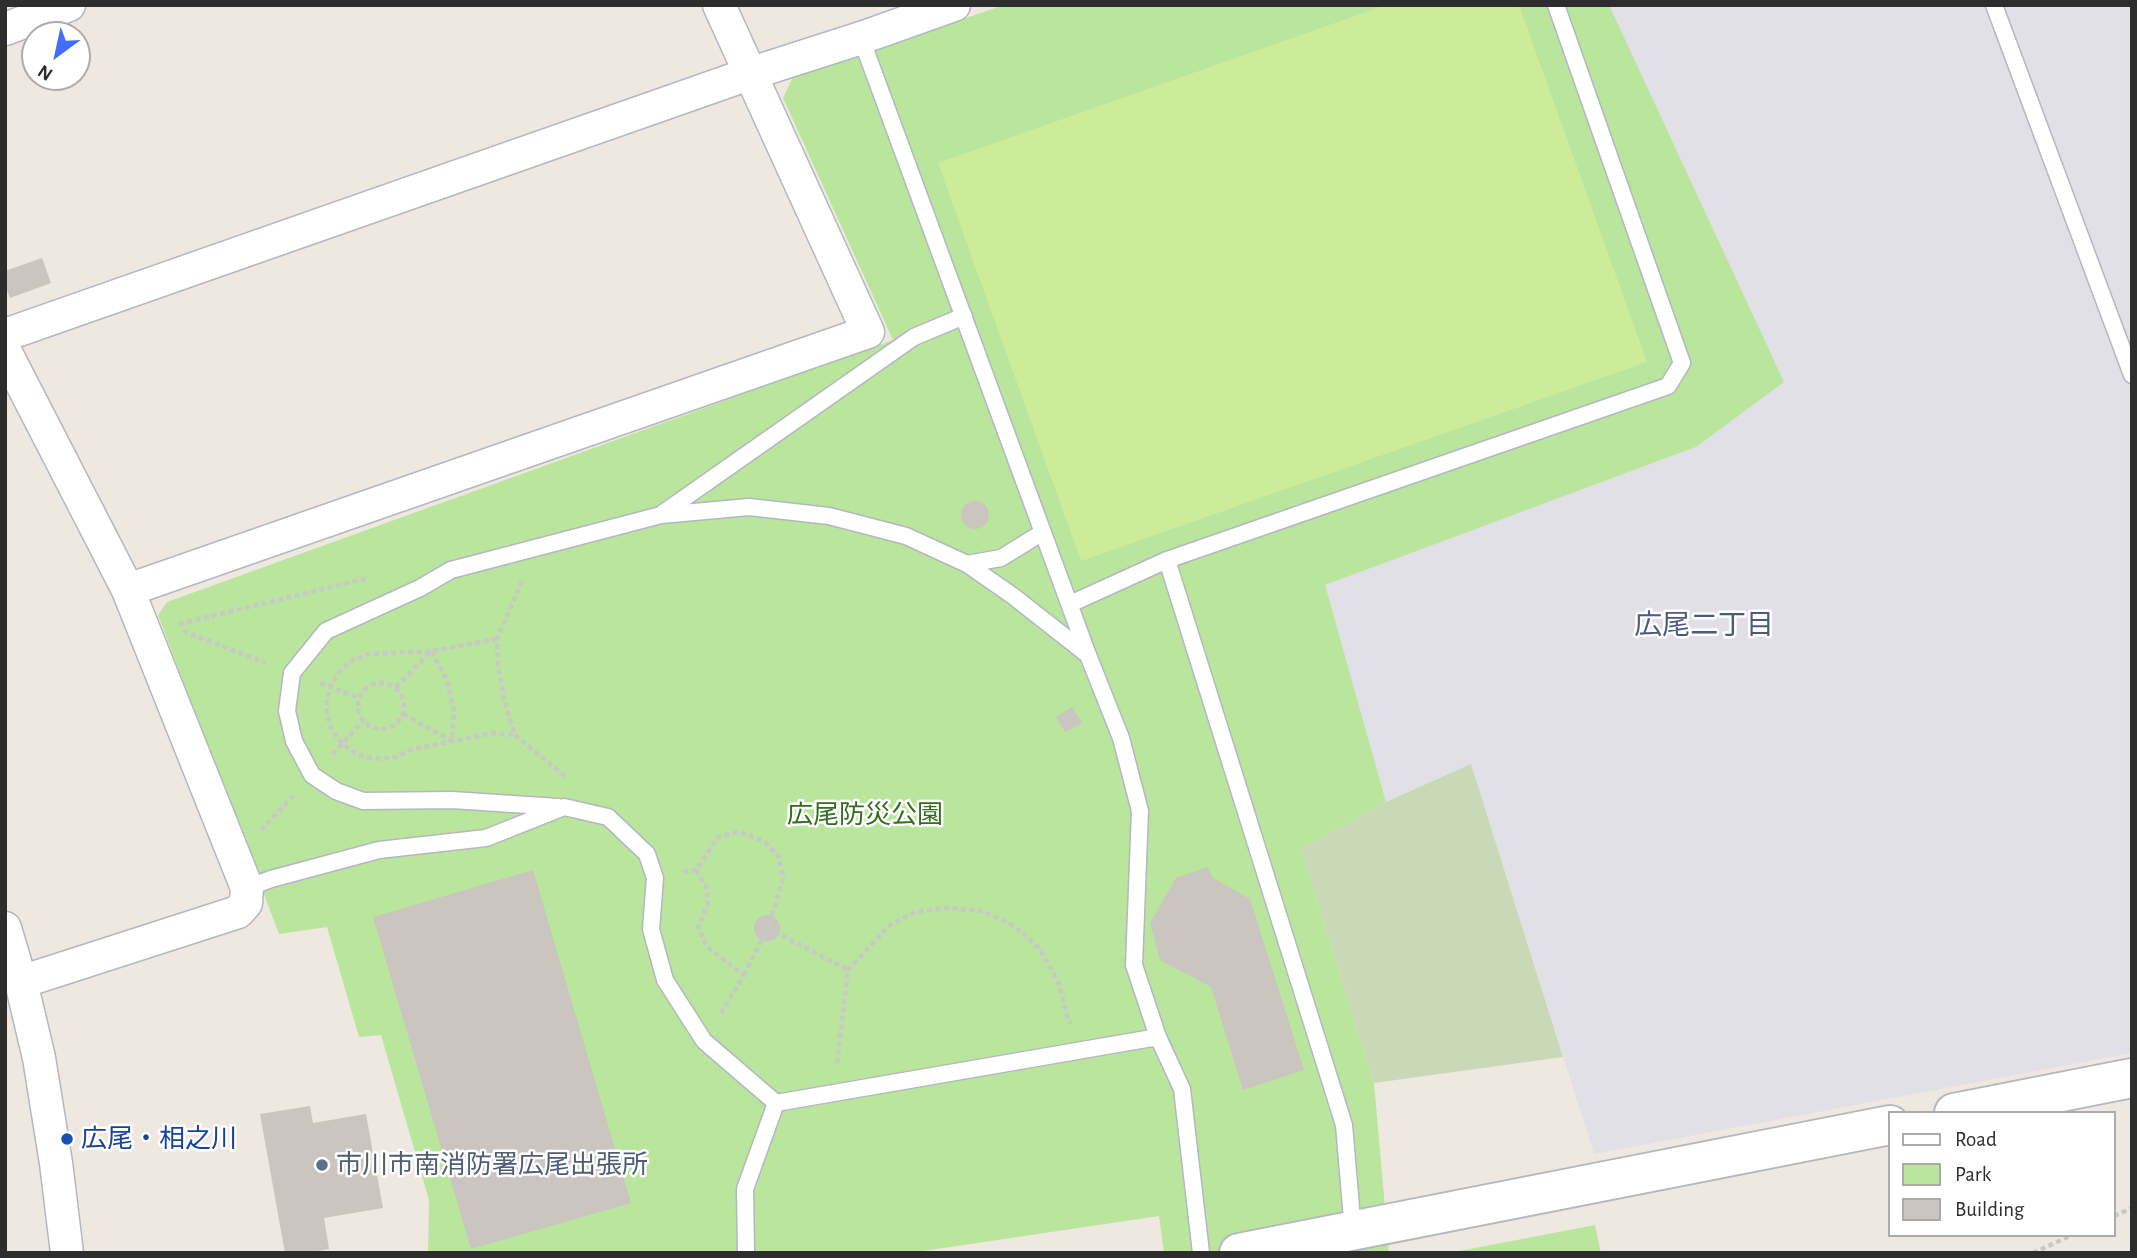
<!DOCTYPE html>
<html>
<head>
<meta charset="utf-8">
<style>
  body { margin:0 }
  #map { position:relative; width:2137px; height:1258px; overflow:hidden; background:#efe8e0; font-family:"Alegreya Sans",sans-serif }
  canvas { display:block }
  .frame { position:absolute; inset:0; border:7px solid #2d2d2d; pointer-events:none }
  .legend { position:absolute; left:1888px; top:1111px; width:228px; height:126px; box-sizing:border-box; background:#fff; border:2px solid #ababab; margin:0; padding:9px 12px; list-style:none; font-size:21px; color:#2d2d2d }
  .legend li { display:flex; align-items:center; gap:14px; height:35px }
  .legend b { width:35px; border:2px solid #ababab }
  .north { position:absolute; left:21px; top:21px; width:70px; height:70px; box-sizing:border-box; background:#fff; border:2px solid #ababab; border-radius:50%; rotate:213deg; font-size:19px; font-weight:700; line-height:28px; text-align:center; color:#2d2d2d }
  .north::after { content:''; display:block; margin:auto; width:24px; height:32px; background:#416ffb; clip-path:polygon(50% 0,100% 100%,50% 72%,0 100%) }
</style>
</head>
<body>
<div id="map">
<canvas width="2137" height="1258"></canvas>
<div class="frame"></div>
<ul class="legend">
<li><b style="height:9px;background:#fff"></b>Road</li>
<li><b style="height:19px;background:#bae59d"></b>Park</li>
<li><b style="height:19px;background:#cac5bf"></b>Building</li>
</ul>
<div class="north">N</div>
</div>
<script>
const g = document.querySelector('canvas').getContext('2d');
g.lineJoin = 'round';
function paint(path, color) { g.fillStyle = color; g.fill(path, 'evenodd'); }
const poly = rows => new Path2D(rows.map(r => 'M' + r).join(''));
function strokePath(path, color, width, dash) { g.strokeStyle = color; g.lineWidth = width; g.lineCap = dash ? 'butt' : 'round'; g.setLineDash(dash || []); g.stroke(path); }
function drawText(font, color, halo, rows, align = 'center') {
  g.font = font + ' "Alegreya Sans","Noto Sans JP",sans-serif'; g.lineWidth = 5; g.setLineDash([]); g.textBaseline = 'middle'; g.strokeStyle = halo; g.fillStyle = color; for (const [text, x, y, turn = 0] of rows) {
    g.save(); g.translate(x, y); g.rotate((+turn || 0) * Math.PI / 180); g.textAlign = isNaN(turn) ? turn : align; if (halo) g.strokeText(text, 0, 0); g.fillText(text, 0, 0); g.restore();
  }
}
const industrial = poly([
  [1609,5,2132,5,2132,1053,1594,1154,1471,765,1386,802,1324,585,1696,447]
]);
const green = poly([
  [1004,5,1609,5,1784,382,1696,447,1325,585,1386,802,1301,849,1374,1083,1389,1253,1164,1253,1159,1216,910,1253,428,1253,429,1200,381,1035,359,1037,327,927,279,934,158,615,167,602,893,340,783,98,793,77],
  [1595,1225,1601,1253,1449,1253]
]);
const cemetery = poly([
  [1471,764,1563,1057,1374,1083,1301,849,1386,802]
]);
const pitch = poly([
  [1386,5,1519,5,1647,362,1081,561,938,163]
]);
const building = poly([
  [42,258,51,283,10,298,5,285,5,271],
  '961 515a14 14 0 1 1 28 0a14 14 0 1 1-28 0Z',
  [1072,707,1082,723,1065,732,1056,717],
  [1208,867,1213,878,1250,899,1304,1070,1243,1090,1211,987,1160,960,1150,923,1176,878],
  [533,870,631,1203,471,1249,373,917],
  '754 928a13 13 0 1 1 26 0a13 13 0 1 1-26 0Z',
  [310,1106,313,1123,366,1114,383,1208,324,1218,329,1249,308,1253,285,1253,260,1114]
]);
const path = poly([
  [522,581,497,639,498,664,504,700,515,735,567,778],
  [179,624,368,578],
  [183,631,266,663],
  [497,639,431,651,369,654,353,660,340,671,331,685,327,699,327,714,331,728,339,740,351,751,366,757,381,759,396,757,410,750,492,733,515,735],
  '358 706a23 23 0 1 1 46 0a23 23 0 1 1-46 0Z',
  [320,683,359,698],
  [396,687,431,651,447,680,454,712,452,741,403,714],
  [333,754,363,721],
  [261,830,293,796],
  [696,870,706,886,708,904,698,927,707,947,744,975,721,1013],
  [683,872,696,870,718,837,739,832,764,841,779,857,783,879,768,928,848,970],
  [744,975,768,928],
  [837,1063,848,970,890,925,915,912,947,908,983,911,1014,926,1039,948,1058,981,1067,1016,1071,1024],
  [2114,1216,2132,1208],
  [2033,1253,2072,1235]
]);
const service = poly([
  [1994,5,2132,375],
  [663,513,914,337,964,316],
  [1167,560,1344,1125,1353,1231],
  [967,564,1001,558,1043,532],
  [1070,604,1167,560,1668,386,1682,363,1556,5],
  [558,807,452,800,363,801,336,791,312,775,294,741,287,711,292,673,326,631,420,588,451,570,661,515,749,507,829,516,906,536,967,564,1013,596,1088,655],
  [247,888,271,879,379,850,486,838,564,807,608,817,647,854,655,878,651,929,665,980,704,1041,776,1103,1158,1037,1134,965,1140,811,1121,738,1088,655,861,38],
  [1158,1037,1182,1089,1201,1253],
  [746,1253,745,1189,776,1103]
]);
const minor = poly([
  [5,29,69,5],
  [5,335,749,74,861,38,954,5],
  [5,351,128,590,247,888,246,903,238,912,21,982],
  [128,590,868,332,719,5],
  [5,928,21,982,39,1058,56,1163,67,1253]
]);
const tertiary = poly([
  [1954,1113,2132,1078],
  [1239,1253,1890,1125]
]);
const markers = [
  [67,1139,7,"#1a4fb4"],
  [322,1165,7,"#5c6f8a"]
];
const parkNames = [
  ["広尾防災公園",865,815]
];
const transitNames = [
  ["広尾・相之川",81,1139]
];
const serviceNames = [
  ["市川市南消防署広尾出張所",336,1165]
];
const neighbourhoodNames = [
  ["広尾二丁目",1704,626]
];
paint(industrial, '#e2e0e7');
paint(green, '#bae59d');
paint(cemetery, '#c9d8b7');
paint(pitch, '#cdec99');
paint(building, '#cac5bf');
strokePath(service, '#b3b7c0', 19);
strokePath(minor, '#b3b7c0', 35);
strokePath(tertiary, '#b3b7c0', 42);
strokePath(path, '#c8c8c8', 4.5, [5, 3.5]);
strokePath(service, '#fff', 16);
strokePath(minor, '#fff', 32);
strokePath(tertiary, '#fff', 38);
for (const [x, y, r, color] of markers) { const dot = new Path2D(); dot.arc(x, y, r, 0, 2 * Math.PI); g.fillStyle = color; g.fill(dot); strokePath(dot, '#fff', 2.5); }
drawText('26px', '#316d1b', '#fff', parkNames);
drawText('26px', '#164399', '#fff', transitNames, 'left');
drawText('26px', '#4e5e75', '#fff', serviceNames, 'left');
drawText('28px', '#4d597f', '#fff', neighbourhoodNames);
</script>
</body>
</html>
